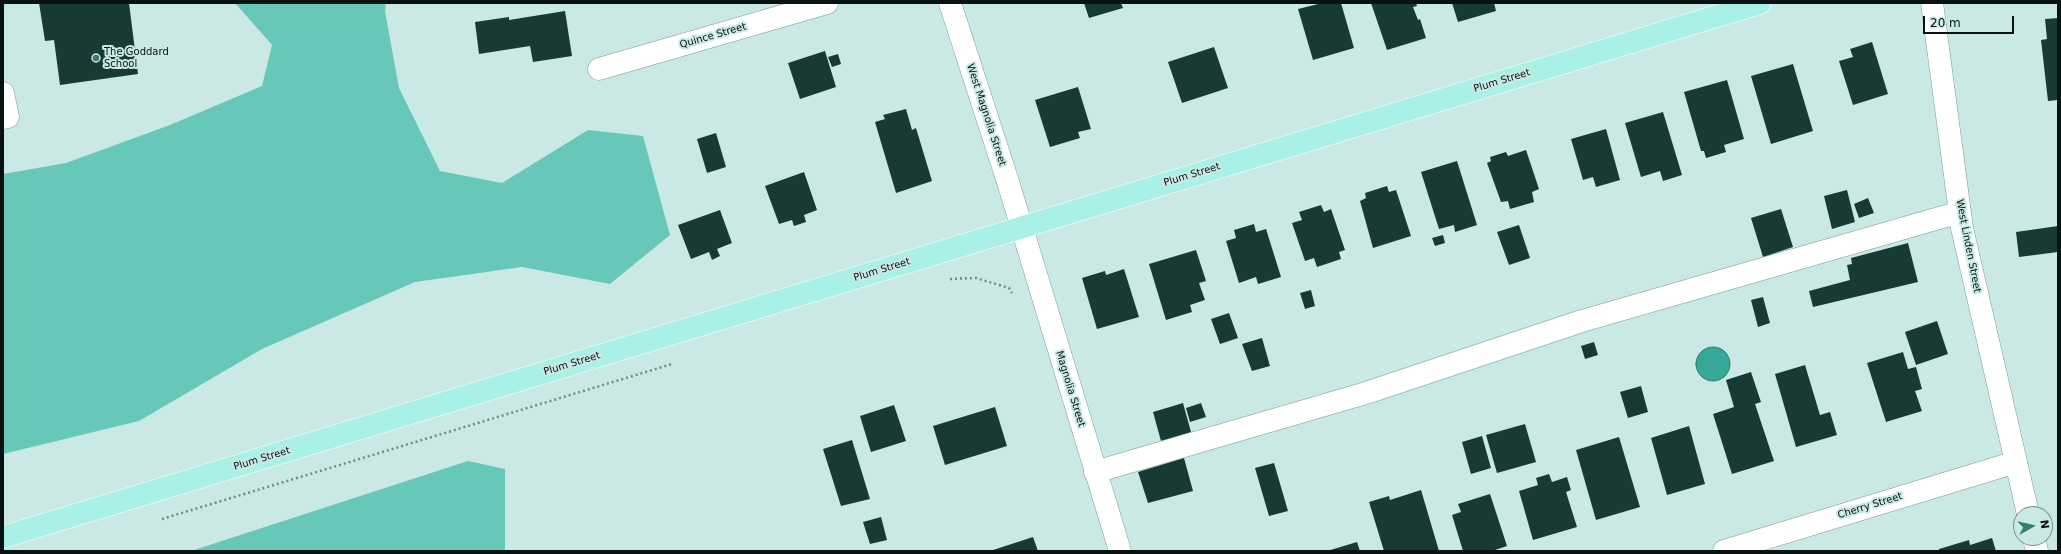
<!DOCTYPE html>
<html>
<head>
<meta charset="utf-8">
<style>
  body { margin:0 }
  #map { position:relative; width:2061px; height:554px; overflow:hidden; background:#cae9e4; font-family:"DejaVu Sans",sans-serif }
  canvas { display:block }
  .frame { position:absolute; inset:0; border:4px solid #081211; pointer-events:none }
  .north { position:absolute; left:2013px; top:506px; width:40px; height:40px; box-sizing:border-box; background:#cae9e4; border:1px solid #7c9390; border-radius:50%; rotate:82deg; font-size:11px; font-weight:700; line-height:16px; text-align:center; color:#081211 }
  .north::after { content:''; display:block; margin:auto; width:14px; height:18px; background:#377d74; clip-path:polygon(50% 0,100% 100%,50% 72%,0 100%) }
  .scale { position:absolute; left:1923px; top:16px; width:91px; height:18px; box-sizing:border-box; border:2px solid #081211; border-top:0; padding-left:5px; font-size:12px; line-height:14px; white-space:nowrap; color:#081211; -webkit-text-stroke:3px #cae9e4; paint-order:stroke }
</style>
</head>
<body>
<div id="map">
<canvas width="2061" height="554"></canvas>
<div class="frame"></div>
<div class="north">N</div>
<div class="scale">20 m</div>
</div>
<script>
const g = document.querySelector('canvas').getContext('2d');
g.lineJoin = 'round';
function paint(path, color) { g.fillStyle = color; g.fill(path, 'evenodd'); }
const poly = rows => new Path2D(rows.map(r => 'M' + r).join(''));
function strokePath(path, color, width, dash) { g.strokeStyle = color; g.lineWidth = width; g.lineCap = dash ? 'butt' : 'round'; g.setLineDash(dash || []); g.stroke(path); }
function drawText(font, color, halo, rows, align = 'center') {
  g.font = font + ' "DejaVu Sans",sans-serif'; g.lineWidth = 4; g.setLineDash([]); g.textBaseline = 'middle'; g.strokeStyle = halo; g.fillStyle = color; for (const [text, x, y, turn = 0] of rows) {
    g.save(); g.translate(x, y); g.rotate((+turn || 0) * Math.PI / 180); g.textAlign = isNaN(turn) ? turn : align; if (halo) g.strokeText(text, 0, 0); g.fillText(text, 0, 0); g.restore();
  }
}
const green = poly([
  [235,3,386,3,385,11,399,88,440,171,502,183,588,130,643,136,670,235,610,284,522,267,415,282,262,349,139,421,3,454,3,174,66,163,170,125,262,86,272,45],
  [468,461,505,469,505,551,191,551]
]);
const water = poly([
  '1696 364a17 17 0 1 1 34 0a17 17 0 1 1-34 0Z'
]);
const building = poly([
  [39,3,129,3,138,74,60,85,54,40,45,41],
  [1084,3,1121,3,1123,8,1089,18],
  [1322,3,1341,3,1354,48,1313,60,1298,9],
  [1371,3,1416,3,1417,6,1413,7,1418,20,1420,19,1426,38,1387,50],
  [1452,3,1494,3,1496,11,1458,22],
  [565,11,572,56,533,62,530,46,479,54,475,22,509,17,509,20],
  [2058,18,2058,100,2048,101,2041,40,2047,39,2045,19],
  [1872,42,1888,94,1853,105,1839,61,1853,57,1850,49],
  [1214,47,1228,88,1182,103,1168,62],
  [825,51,836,87,800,99,788,63],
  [838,54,841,64,832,67,828,57],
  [1793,64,1813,131,1771,144,1751,76],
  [1727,80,1744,139,1724,145,1726,152,1706,158,1704,151,1701,151,1684,92],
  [1078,87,1091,129,1078,132,1080,138,1050,147,1035,100],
  [906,109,912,130,916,128,932,181,896,193,875,122,885,119,883,115],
  [1663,112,1682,175,1663,181,1660,171,1641,177,1625,123],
  [1606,129,1620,180,1596,187,1593,177,1583,180,1571,139],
  [716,133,726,167,707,173,697,139],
  [1526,150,1539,189,1532,192,1534,202,1510,209,1508,201,1501,202,1487,163,1491,161,1490,157,1506,152,1508,156],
  [1457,161,1477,225,1455,232,1454,225,1439,229,1421,172],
  [804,172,817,210,804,215,806,222,794,226,792,220,779,224,765,186],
  [1387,186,1389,192,1396,190,1411,236,1373,248,1360,201,1366,198,1365,193],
  [1847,190,1855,222,1832,229,1824,196],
  [1868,198,1874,213,1859,218,1854,204],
  [1321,205,1324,212,1331,209,1345,250,1339,252,1341,259,1317,267,1314,258,1305,261,1292,223,1302,220,1299,212],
  [1781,209,1793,247,1763,257,1751,218],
  [720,210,732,243,717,249,720,256,712,260,709,252,691,259,678,225],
  [1254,224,1256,232,1266,229,1281,277,1258,284,1256,277,1239,283,1226,241,1236,238,1234,230],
  [1519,225,1530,258,1509,265,1497,232],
  [2058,226,2058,252,2019,257,2016,232],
  [1443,235,1445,243,1435,246,1432,238],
  [1908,243,1918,282,1813,307,1809,291,1850,280,1847,265,1852,264,1851,258],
  [1196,250,1206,281,1199,283,1205,300,1190,305,1192,312,1166,320,1149,264],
  [1124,269,1139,317,1097,329,1082,278,1105,271,1106,275],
  [1311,290,1315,306,1305,309,1300,293],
  [1763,297,1770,323,1758,327,1751,300],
  [1229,313,1238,338,1220,344,1211,319],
  [1937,321,1948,354,1916,365,1905,332],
  [1262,338,1270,366,1252,371,1242,344],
  [1594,342,1598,355,1585,359,1581,346],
  [1903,352,1908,369,1916,367,1922,389,1915,391,1922,411,1886,422,1867,363],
  [1805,365,1820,415,1830,412,1837,435,1796,447,1775,374],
  [1751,372,1761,402,1755,404,1774,461,1732,474,1713,414,1734,407,1726,380],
  [1641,386,1648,412,1628,418,1620,392],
  [1183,403,1191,432,1161,441,1153,412],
  [1201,403,1206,417,1190,422,1186,408],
  [894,405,906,441,871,452,860,416],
  [995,407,1007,446,945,465,933,426],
  [1525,424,1536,462,1497,473,1486,435],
  [1689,426,1705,484,1667,495,1651,438],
  [1482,436,1491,468,1471,474,1462,442],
  [1619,437,1640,507,1596,520,1576,450],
  [852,440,870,499,841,506,823,449],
  [1184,458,1193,491,1148,503,1138,472],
  [1274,463,1288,511,1269,516,1255,468],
  [1549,474,1552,482,1567,477,1571,490,1566,492,1577,527,1533,540,1519,491,1538,485,1536,478],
  [1421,490,1439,551,1384,551,1369,502,1389,496,1390,500],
  [1490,494,1507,546,1492,551,1463,551,1452,515,1461,512,1458,504],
  [881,517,887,540,870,544,863,522],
  [1033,537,1038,551,990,551],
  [1992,538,1996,551,1939,551,1939,549,1969,540,1970,545],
  [1357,542,1360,551,1327,551]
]);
const path = poly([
  [950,279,976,278,1009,288,1012,293],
  [162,519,672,364]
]);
const minor = poly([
  [950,3,1008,182,1120,551],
  [1932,3,1962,228,2028,514],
  [599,69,827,3],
  [3,93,8,117,3,118],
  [1095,472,1366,393,1582,321,1960,212],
  [2034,538,2037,551],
  [1724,551,2016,462]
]);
const major = poly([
  [3,537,1760,3]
]);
const markers = [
  [96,58,4,"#377d74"]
];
const streetNames = [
  ["Quince Street",713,36,-16],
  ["Plum Street",1502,81,-17],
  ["West Magnolia Street",986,115,72],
  ["Plum Street",1192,175,-17],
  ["West Linden Street",1968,246,79],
  ["Plum Street",882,270,-17],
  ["Plum Street",572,364,-17],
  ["Magnolia Street",1070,389,73],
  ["Plum Street",262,459,-17],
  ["Cherry Street",1870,506,-17]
];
const poiNames = [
  ["The Goddard",104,52],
  ["School",104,64]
];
paint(green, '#67c8ba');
paint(water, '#37a799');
strokePath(water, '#297a70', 1);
paint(building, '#183a35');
strokePath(minor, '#7c9893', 23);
strokePath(major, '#fff', 23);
strokePath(path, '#738986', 2.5, [2, 3]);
strokePath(minor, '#fff', 22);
strokePath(major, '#a9f1e6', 22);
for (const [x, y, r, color] of markers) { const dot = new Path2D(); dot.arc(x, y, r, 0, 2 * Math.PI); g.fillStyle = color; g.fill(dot); strokePath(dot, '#cae9e4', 1.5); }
drawText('10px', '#081211', '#cae9e4', streetNames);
drawText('10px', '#081211', '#cae9e4', poiNames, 'left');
</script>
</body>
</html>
